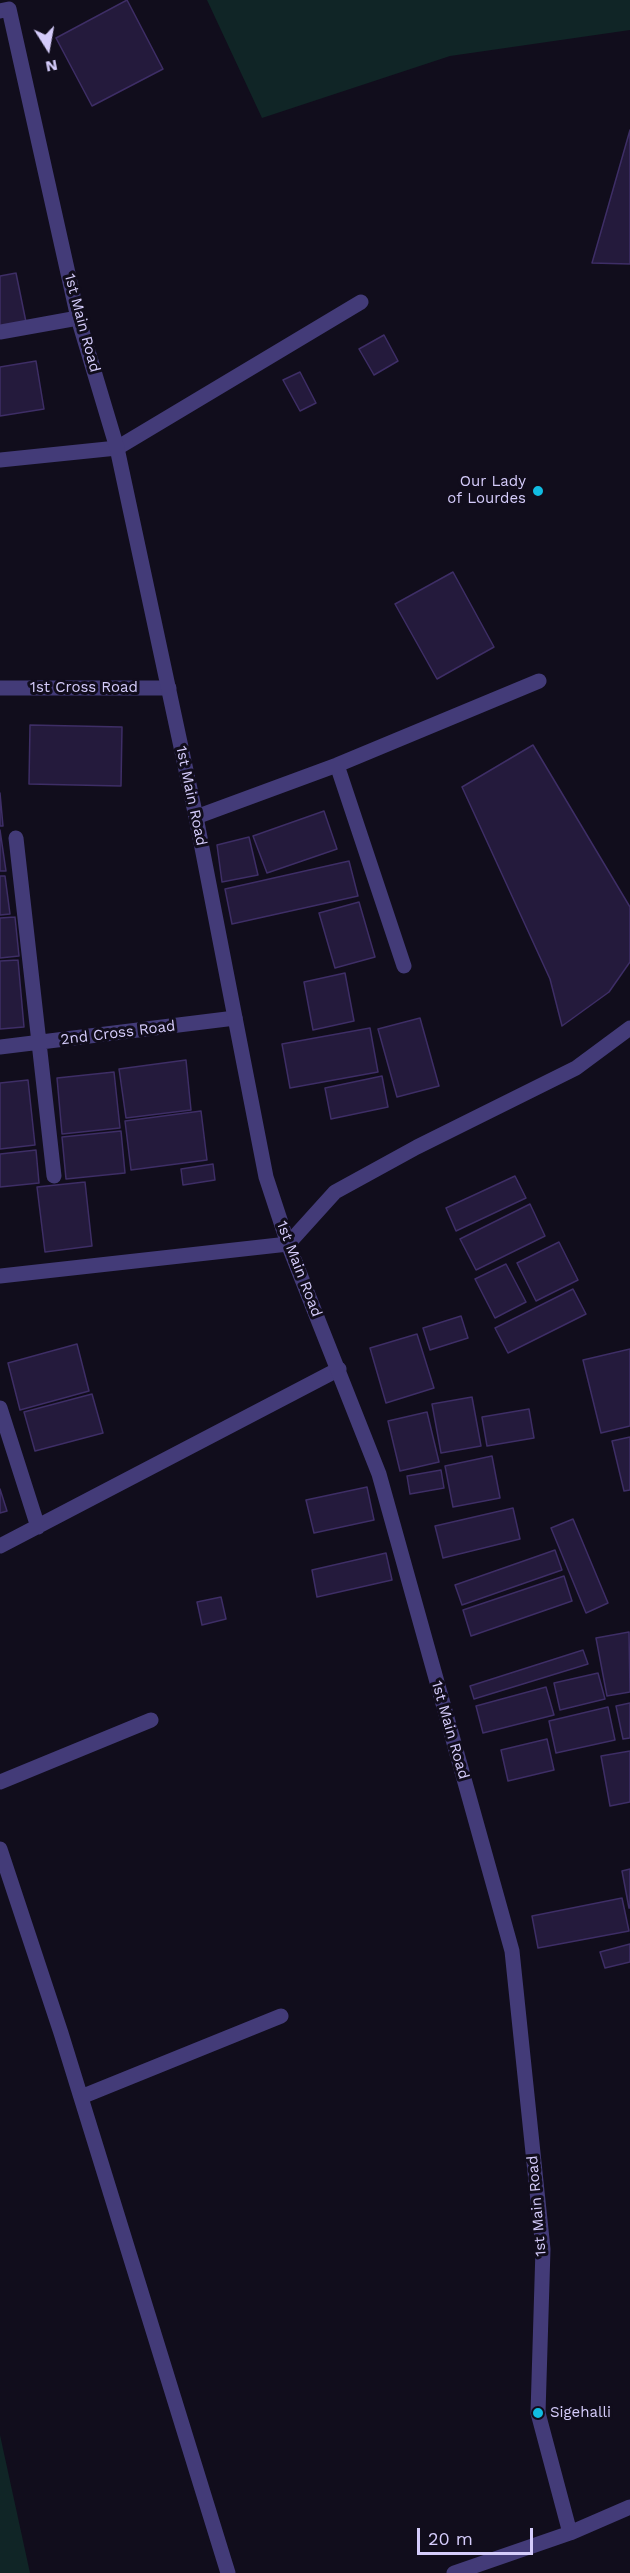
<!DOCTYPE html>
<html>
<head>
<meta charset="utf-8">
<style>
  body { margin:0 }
  #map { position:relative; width:630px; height:2573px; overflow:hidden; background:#110d1c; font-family:"Work Sans",sans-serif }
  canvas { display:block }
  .north { position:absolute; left:18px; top:18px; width:60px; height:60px; -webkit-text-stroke:4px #110d1c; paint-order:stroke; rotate:169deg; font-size:16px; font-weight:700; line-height:24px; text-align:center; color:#d5ccfb }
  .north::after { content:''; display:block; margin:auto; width:21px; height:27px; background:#d5ccfb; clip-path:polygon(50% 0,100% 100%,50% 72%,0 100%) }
  .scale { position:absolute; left:417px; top:2528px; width:116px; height:27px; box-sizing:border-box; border:3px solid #d5ccfb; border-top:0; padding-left:8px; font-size:18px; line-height:21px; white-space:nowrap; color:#d5ccfb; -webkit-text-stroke:4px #110d1c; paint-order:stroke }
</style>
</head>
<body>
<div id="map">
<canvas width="630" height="2573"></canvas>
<div class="north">N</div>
<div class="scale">20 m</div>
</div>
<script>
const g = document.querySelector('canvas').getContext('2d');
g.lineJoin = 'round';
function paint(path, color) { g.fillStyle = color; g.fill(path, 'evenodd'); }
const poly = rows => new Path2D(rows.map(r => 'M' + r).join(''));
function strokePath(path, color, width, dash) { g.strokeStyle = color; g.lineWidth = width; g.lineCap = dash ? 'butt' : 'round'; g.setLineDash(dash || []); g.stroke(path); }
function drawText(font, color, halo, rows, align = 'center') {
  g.font = font + ' "Work Sans",sans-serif'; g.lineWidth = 6; g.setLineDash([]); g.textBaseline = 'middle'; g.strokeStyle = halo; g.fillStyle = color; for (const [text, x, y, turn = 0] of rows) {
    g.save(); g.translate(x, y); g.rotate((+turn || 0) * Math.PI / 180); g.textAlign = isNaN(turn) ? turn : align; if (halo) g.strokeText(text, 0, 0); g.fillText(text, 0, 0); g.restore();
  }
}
const green = poly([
  [207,0,630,0,630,30,450,56,262,118],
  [0,2435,30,2573,0,2573]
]);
const building = poly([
  [127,0,163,69,92,106,56,38,127,0],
  [630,130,630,264,592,263,630,130],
  [16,273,26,322,0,327,0,276,16,273],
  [384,335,398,361,374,375,359,349,384,335],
  [36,361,44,409,0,416,0,367,36,361],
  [300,372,316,403,300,411,283,380,300,372],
  [453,572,494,647,437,679,395,604,453,572],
  [30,725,122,727,121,786,29,784,30,725],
  [533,745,630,907,630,962,609,992,562,1026,550,979,462,787,533,745],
  [0,793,3,826,0,826,0,793],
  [324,811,337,849,267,873,253,836,324,811],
  [0,830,6,871,0,871,0,830],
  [249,837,258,875,222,882,217,845,249,837],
  [349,861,358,896,232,924,225,889,349,861],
  [0,876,5,876,10,914,0,915,0,876],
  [359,902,375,957,335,968,319,913,359,902],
  [15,917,19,956,0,958,0,918,15,917],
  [18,960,24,1027,0,1029,0,961,18,960],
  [345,973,354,1021,313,1030,304,982,345,973],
  [420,1018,439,1086,397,1097,378,1029,420,1018],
  [370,1028,378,1072,290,1088,282,1044,370,1028],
  [186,1060,191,1110,126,1118,119,1069,186,1060],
  [114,1072,120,1128,62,1134,57,1078,114,1072],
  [382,1076,388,1107,331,1119,325,1088,382,1076],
  [28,1080,35,1145,0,1149,0,1083,28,1080],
  [201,1111,207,1160,131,1170,125,1121,201,1111],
  [121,1131,125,1173,66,1179,62,1137,121,1131],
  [36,1150,39,1183,0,1187,0,1154,36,1150],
  [213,1164,215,1180,183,1185,181,1169,213,1164],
  [515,1176,526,1198,456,1231,446,1208,515,1176],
  [85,1182,92,1246,45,1252,37,1187,85,1182],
  [530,1204,545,1236,476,1270,460,1239,530,1204],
  [559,1242,578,1280,536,1301,517,1263,559,1242],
  [506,1264,526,1302,495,1318,475,1279,506,1264],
  [573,1289,586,1314,508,1353,495,1328,573,1289],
  [461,1316,468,1338,430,1350,423,1328,461,1316],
  [417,1334,434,1388,386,1403,370,1348,417,1334],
  [77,1344,89,1391,20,1410,8,1363,77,1344],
  [630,1349,630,1426,601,1433,583,1360,630,1349],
  [92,1394,103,1433,35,1451,24,1412,92,1394],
  [472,1397,481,1446,441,1453,432,1404,472,1397],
  [529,1409,534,1438,487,1446,482,1417,529,1409],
  [427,1412,439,1462,400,1471,388,1421,427,1412],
  [630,1437,630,1490,624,1491,612,1441,630,1437],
  [492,1456,500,1498,453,1507,445,1466,492,1456],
  [441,1470,444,1488,410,1494,407,1476,441,1470],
  [367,1487,374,1520,314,1533,306,1500,367,1487],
  [0,1489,7,1511,0,1513,0,1489],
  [513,1508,520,1539,443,1558,435,1526,513,1508],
  [573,1519,608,1603,586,1613,551,1528,573,1519],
  [555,1550,562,1570,462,1605,455,1585,555,1550],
  [386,1553,392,1580,317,1597,312,1570,386,1553],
  [564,1576,572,1601,471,1636,463,1610,564,1576],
  [221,1597,226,1619,202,1625,197,1602,221,1597],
  [629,1632,630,1692,607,1696,596,1638,629,1632],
  [583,1650,588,1664,474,1699,470,1686,583,1650],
  [598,1673,605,1699,560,1710,554,1683,598,1673],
  [546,1687,554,1715,483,1733,476,1706,546,1687],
  [630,1703,630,1738,623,1739,616,1706,630,1703],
  [608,1707,615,1740,556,1753,549,1721,608,1707],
  [547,1739,554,1770,508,1781,501,1750,547,1739],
  [630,1751,630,1802,610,1806,601,1756,630,1751],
  [630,1869,630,1908,629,1908,622,1871,630,1869],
  [622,1898,629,1931,538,1948,532,1916,622,1898],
  [630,1944,630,1962,605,1968,600,1952,630,1944]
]);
const minor = poly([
  [0,332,78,318],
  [0,460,117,448,361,302],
  [0,688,169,688],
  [337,765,404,966],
  [196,817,337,765,539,681],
  [16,838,54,1176],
  [0,1047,235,1018],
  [0,1276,288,1244,335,1192,417,1147,576,1068,630,1028],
  [0,1408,38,1527],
  [0,1546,339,1369],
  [0,1782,151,1720],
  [0,1849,61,2033,228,2573],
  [81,2097,281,2016]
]);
const tertiary = poly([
  [0,11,9,9,78,318,117,448,196,817,266,1177,288,1244,379,1474,512,1951,543,2249,538,2413,570,2533],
  [454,2573,570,2533,630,2507]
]);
const markers = [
  [538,491,6,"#11bce2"],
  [538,2413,6,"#11bce2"]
];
const streetNames = [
  ["1st Main Road",82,323,75],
  ["1st Cross Road",84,688],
  ["1st Main Road",191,796,78],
  ["2nd Cross Road",118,1033,-7],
  ["1st Main Road",299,1269,69],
  ["1st Main Road",450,1730,74],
  ["1st Main Road",537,2206,-95]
];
const poiNames = [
  ["Our Lady",526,482],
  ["of Lourdes",526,499],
  ["Sigehalli",550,2413,"left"]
];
paint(green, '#102526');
paint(building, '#241a3c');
strokePath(building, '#3e2e66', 1.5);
strokePath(minor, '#433b78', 15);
strokePath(tertiary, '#433b78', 15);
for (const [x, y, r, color] of markers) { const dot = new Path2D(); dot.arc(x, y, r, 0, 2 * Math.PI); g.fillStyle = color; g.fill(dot); strokePath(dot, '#110d1c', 2); }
drawText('15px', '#d5ccfb', '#110d1c', streetNames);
drawText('15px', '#d5ccfb', '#110d1c', poiNames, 'right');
</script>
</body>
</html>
